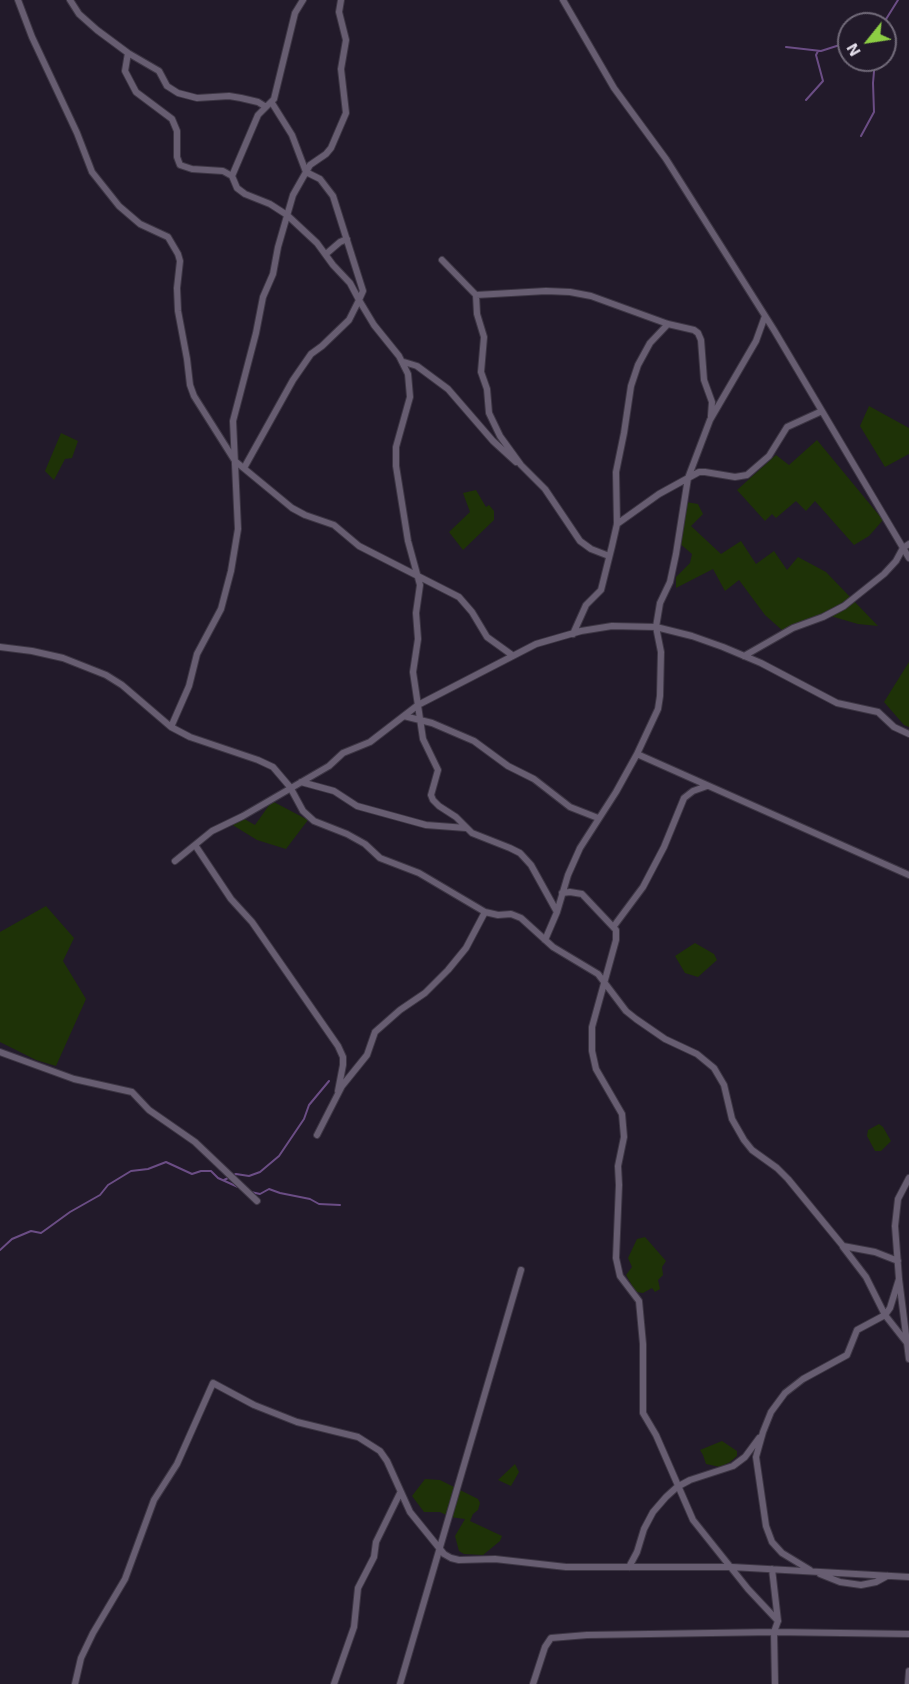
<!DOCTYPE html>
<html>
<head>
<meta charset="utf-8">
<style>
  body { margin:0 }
  #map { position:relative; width:909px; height:1684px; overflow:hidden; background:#221a2a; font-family:"Exo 2",sans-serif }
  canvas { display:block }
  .north { position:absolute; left:837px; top:12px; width:60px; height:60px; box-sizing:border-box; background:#221a2a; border:2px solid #726b7a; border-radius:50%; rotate:240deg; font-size:16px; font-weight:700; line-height:24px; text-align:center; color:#ebe5f1 }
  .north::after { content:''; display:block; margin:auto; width:21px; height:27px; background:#8dce44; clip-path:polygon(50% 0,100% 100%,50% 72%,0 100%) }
</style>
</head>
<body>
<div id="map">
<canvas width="909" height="1684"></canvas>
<div class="north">N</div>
</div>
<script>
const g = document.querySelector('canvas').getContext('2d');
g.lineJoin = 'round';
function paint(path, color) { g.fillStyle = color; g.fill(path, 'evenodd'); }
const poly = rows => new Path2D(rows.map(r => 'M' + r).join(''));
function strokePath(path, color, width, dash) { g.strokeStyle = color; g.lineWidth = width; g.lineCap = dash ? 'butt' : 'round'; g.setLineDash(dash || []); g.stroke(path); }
const green = poly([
  [869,406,909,428,909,454,885,467,860,426],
  [61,433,78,441,72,458,65,459,54,480,45,471],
  [817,440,883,520,869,536,854,545,815,501,806,511,796,501,776,518,772,514,765,521,737,490,776,455,789,465],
  [476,490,486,507,489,505,494,511,494,520,463,550,449,532,470,512,463,493],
  [686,502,698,504,703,514,691,526,721,554,741,541,756,564,774,551,787,570,798,557,826,572,878,626,858,624,827,615,793,625,783,631,765,615,739,580,725,591,713,569,676,588,676,577,690,563,692,554,678,542],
  [909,662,909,727,904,725,884,702],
  [272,801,308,820,286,849,257,840,231,824,241,817,255,825],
  [46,906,74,938,63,961,86,999,56,1066,36,1060,0,1042,0,932],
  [695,943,714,954,717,960,698,977,685,973,675,956],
  [879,1124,883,1127,891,1141,881,1151,875,1151,867,1136,868,1130],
  [645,1237,666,1261,662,1267,663,1275,658,1280,660,1289,655,1292,652,1288,643,1293,636,1292,626,1275,632,1267,628,1258,637,1239],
  [722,1441,737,1451,737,1456,730,1462,720,1467,706,1464,703,1455,700,1450],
  [515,1464,519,1472,511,1486,498,1480],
  [425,1479,440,1480,478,1499,480,1503,478,1510,473,1514,470,1521,502,1536,500,1541,483,1555,464,1554,459,1551,455,1536,465,1519,450,1517,440,1512,424,1512,412,1496]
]);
const stream = poly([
  [883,24,898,0],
  [786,47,821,51,849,42],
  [806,100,823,81,816,55,818,51],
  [861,136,874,112,873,83,875,60],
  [224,1180,236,1174,249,1176,260,1172,279,1156,304,1119,309,1105,329,1081],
  [251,1192,260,1194,269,1189,280,1193,310,1199,319,1204,340,1205],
  [0,1250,12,1239,31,1231,41,1233,48,1228,70,1212,100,1195,108,1185,131,1171,148,1169,166,1162,192,1174,201,1171,211,1171,218,1178,238,1187]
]);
const street = poly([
  [18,0,32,37,77,133,92,172,119,206,140,224,168,237,178,254,180,261,177,288,178,311,187,359,190,385,194,396,235,461,292,508,305,515,334,525,359,546,459,597,472,612,487,637,512,655],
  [70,0,79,14,97,30,128,53,125,71,136,92,172,119,177,131,177,157,180,165,192,169,223,171,232,176,237,188,245,194,270,204,287,215,317,243,333,265,350,283,359,300,349,320,322,346,311,354,293,380,244,468],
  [563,0,614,88,666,159,774,330,909,558],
  [128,53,159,71,167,86,178,93,197,98,229,96,241,98,258,102,266,107],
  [272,103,292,135,306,172,320,179,333,196,363,291,359,300,374,325,399,356,408,374,410,397,396,447,396,466,408,541,420,585,416,613,418,639,413,672,423,739,438,770,431,795,433,800,439,806,456,817,472,833,510,848,520,853,531,865,557,912,545,940],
  [232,176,258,115,274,99,295,13,303,0],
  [326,254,340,242,347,239],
  [442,260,476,295,477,314,484,337,481,372,487,389,489,413,500,436,521,465,545,489,580,541,591,549,609,556],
  [476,295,546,291,570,292,591,296,668,324,694,330,698,333,701,340,704,380,712,402,711,416],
  [765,316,756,341,710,420,688,478,676,554,670,582,660,603,656,627,661,652,660,696,658,709,637,754,909,875],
  [404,362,417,366,448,389,493,441,516,462],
  [617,524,659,494,699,472,705,472,735,477,747,475,769,456,787,427,822,411],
  [573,634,586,605,601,590,612,546,617,524,616,472,624,433,631,386,638,365,650,343,668,324],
  [0,647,32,651,63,658,106,675,122,685,171,727,190,737,258,760,273,767,290,787,303,811,314,821,347,834,365,844,380,858,419,873,485,912,498,915,511,914,521,918,553,947,598,974,626,1011,636,1019,665,1039,697,1054,714,1068,724,1085,732,1119,744,1140,752,1150,777,1168,788,1179,843,1246,875,1252,898,1261],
  [744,656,793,628,823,617,844,606,884,574,896,561,903,548,909,544],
  [404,716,432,723,474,741,508,766,534,779,570,807,598,818],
  [171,727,189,686,197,654,221,609,231,571,238,529,233,421,256,333,263,297,273,274,278,247,293,195,310,165,326,154,331,148,346,113,341,69,346,40,339,12,341,0],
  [301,782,334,791,357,806,426,825,466,828],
  [195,845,231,899,252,922,338,1046,343,1057,343,1065,338,1091],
  [175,861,212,831,243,816,329,766,343,753,370,742,418,705,536,644,581,631,612,626,656,627,692,636,723,647,761,663,837,703,878,712,894,727,909,734],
  [562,893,570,892,582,894,616,930,616,940,592,1027,592,1051,596,1069,622,1114,624,1137,618,1166,619,1185,616,1258,620,1276,639,1301,643,1344,643,1413,656,1435,693,1520,748,1589,778,1621],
  [557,912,568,875,580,848,616,792,637,754],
  [614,926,643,887,664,847,684,798,693,791,707,786],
  [0,1052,74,1079,132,1092,149,1110,195,1142,257,1201],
  [317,1135,342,1086,367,1055,375,1032,400,1010,425,993,448,970,466,948,485,912],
  [909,1178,898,1199,895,1226,899,1279,909,1359],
  [843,1247,866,1277,885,1315,907,1343],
  [629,1567,637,1552,644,1529,653,1512,666,1497,677,1487,690,1480,733,1466,745,1457,759,1438],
  [772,1569,778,1621,774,1632,775,1684],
  [810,1570,782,1553,772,1542,766,1526,756,1457,763,1432,771,1412,785,1393,803,1379,847,1355,857,1330,885,1315,890,1308,899,1279],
  [820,1574,840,1582,861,1585,876,1582,887,1576],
  [75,1684,81,1658,93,1633,125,1579,154,1500,177,1464,213,1383,254,1405,297,1422,358,1437,380,1451,387,1461,410,1512,444,1554,451,1558,459,1560,495,1559,566,1567,732,1567,909,1577],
  [334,1684,354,1627,358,1588,374,1557,376,1542,400,1493],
  [400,1684,521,1270],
  [533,1684,545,1647,551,1638,587,1635,774,1632,909,1634],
  [908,1684,909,1671]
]);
paint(green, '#1e3207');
strokePath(stream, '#6b4d85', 2);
strokePath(street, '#3d3644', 8);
strokePath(street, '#675d71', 6);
</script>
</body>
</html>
